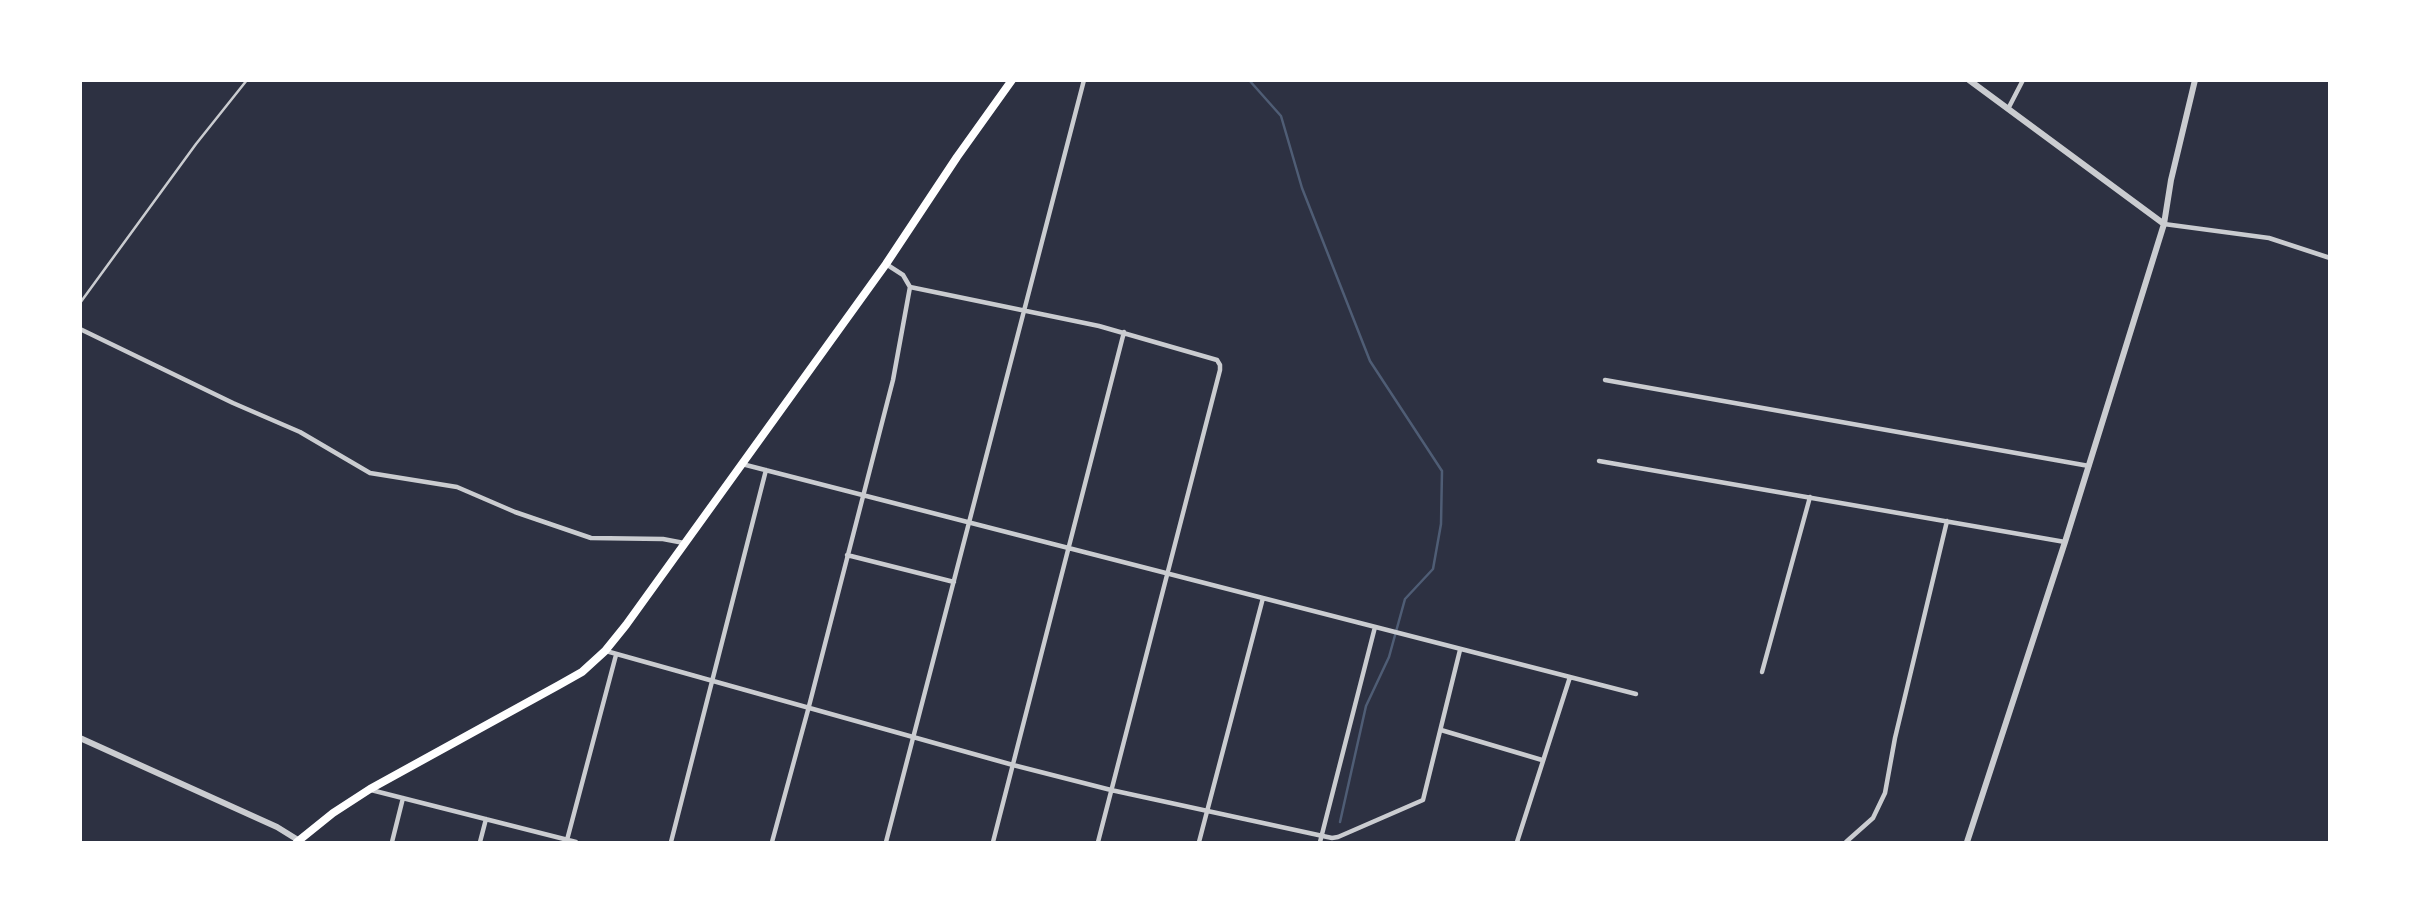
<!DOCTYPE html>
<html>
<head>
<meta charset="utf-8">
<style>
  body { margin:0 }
  #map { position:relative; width:2410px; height:923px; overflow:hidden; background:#2d3142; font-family:"Titillium Web",sans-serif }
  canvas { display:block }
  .frame { position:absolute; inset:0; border:82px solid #fff; pointer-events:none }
</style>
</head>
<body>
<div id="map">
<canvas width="2410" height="923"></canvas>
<div class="frame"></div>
</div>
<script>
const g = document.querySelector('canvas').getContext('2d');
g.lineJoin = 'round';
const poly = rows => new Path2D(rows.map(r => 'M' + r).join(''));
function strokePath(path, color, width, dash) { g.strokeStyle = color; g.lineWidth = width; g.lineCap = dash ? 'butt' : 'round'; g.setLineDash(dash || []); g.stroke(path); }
const stream = poly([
  [1249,80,1281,116,1302,188,1370,361,1442,471,1441,524,1433,569,1405,599,1389,657,1366,706,1340,822]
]);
const service = poly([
  [80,303,196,144,247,80]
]);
const minor = poly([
  [2008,109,2023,80],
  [2164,224,2269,238,2330,258],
  [910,287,1099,326,1217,360,1220,365,1220,370,1098,842],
  [80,329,233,403,300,432,370,473,457,487,515,512,591,538,663,539,684,543],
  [1605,380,2089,466],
  [1599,461,2065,542],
  [742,464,1636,694],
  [847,555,954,582],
  [606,651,1013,765,1111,790,1332,838,1338,837,1423,800,1460,650],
  [1762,672,1810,497],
  [1441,730,1542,760],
  [371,790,576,842],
  [567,840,616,655],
  [392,842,403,798],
  [480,842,486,819],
  [671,842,766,470],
  [772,842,808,710,893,380,910,287,903,275,886,264],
  [886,842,1084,80],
  [993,842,1124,332],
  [1199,842,1263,598],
  [1320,842,1375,627],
  [1517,842,1570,677],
  [1846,842,1873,818,1885,793,1895,738,1947,521]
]);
const tertiary = poly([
  [1969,80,2164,224],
  [80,738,277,827,298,840],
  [1967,842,2065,542,2164,224,2171,180,2195,80]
]);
const primary = poly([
  [297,842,333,813,370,789,559,685,582,672,605,651,626,625,886,264,957,157,1012,80]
]);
strokePath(stream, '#4f5d75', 2.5);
strokePath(service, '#caccd0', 2.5);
strokePath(minor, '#caccd0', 4.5);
strokePath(tertiary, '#caccd0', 6);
strokePath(primary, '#fff', 8);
</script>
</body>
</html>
